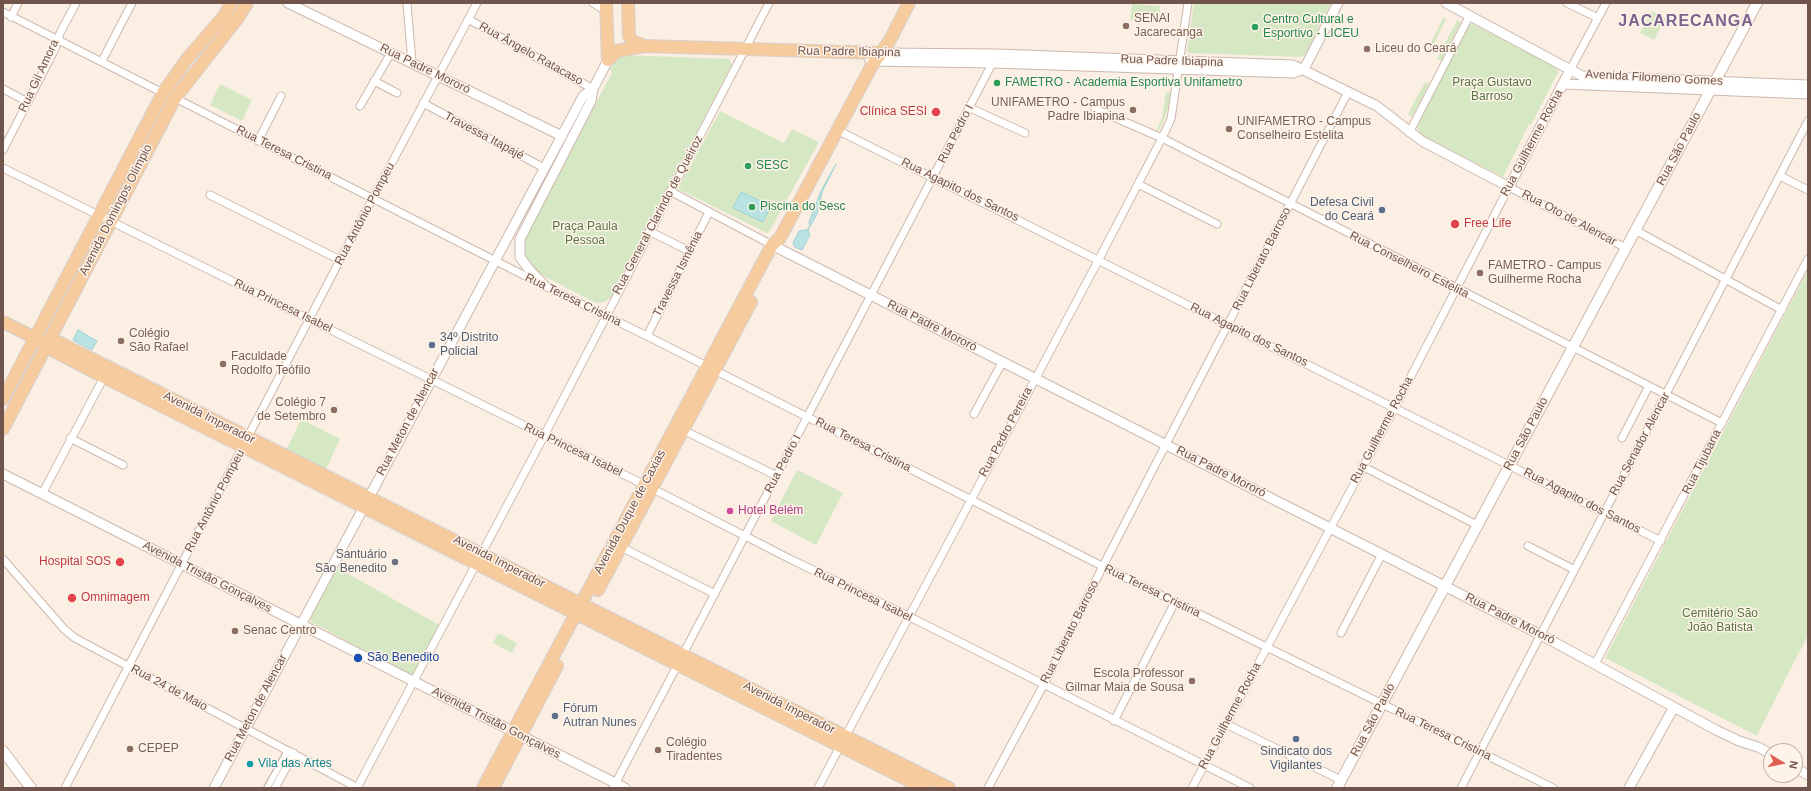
<!DOCTYPE html>
<html>
<head>
<meta charset="utf-8">
<style>
  body { margin:0 }
  #map { position:relative; width:1811px; height:791px; overflow:hidden; background:#fbefe3; font-family:Helvetica,sans-serif }
  canvas { display:block }
  .frame { position:absolute; inset:0; border:4px solid #71544b; pointer-events:none }
  .north { position:absolute; left:1763px; top:743px; width:40px; height:40px; box-sizing:border-box; background:#fef3e9; border:1px solid #c6b3aa; border-radius:50%; rotate:100deg; font-size:11px; font-weight:700; line-height:16px; text-align:center; color:#71544b }
  .north::after { content:''; display:block; margin:auto; width:14px; height:18px; background:#de5f4f; clip-path:polygon(50% 0,100% 100%,50% 72%,0 100%) }
</style>
</head>
<body>
<div id="map">
<canvas width="1811" height="791"></canvas>
<div class="frame"></div>
<div class="north">N</div>
</div>
<script>
const g = document.querySelector('canvas').getContext('2d');
g.lineJoin = 'round';
function paint(path, color) { g.fillStyle = color; g.fill(path, 'evenodd'); }
const poly = rows => new Path2D(rows.map(r => 'M' + r).join(''));
function strokePath(path, color, width, dash) { g.strokeStyle = color; g.lineWidth = width; g.lineCap = dash ? 'butt' : 'round'; g.setLineDash(dash || []); g.stroke(path); }
function drawText(font, color, halo, rows, align = 'center') {
  g.font = font + ' Helvetica,sans-serif'; g.lineWidth = 3; g.setLineDash([]); g.textBaseline = 'middle'; g.strokeStyle = halo; g.fillStyle = color; for (const [text, x, y, turn = 0] of rows) {
    g.save(); g.translate(x, y); g.rotate((+turn || 0) * Math.PI / 180); g.textAlign = isNaN(turn) ? turn : align; if (halo) g.strokeText(text, 0, 0); g.fillText(text, 0, 0); g.restore();
  }
}
const green = poly([
  [1194,3,1331,3,1306,54,1301,57,1189,53,1187,52],
  [1132,4,1160,6,1159,22,1130,20],
  [1652,11,1666,18,1654,40,1640,33],
  [1443,18,1446,19,1429,54,1426,53],
  [1457,20,1461,22,1441,61,1437,59],
  [1473,24,1556,67,1558,72,1531,125,1529,124,1503,177,1420,135,1417,126,1469,25],
  [622,55,729,59,732,64,612,296,605,302,596,303,534,271,524,261,524,237,612,73,610,69,612,66],
  [1425,82,1429,84,1412,117,1408,114],
  [220,84,252,100,242,121,210,105],
  [1166,92,1171,93,1166,115,1157,134,1155,133,1162,118],
  [720,111,784,143,792,129,819,142,769,232,767,233,678,189],
  [1808,270,1808,635,1757,735,1755,735,1605,658],
  [301,419,340,439,326,469,286,451],
  [797,470,843,493,816,545,771,521],
  [336,567,439,625,413,674,410,674,311,622,310,616],
  [498,633,517,643,512,653,493,643]
]);
const water = poly([
  [836,164,822,192,817,214,808,230,810,235,802,250,795,247,793,243,799,231,807,230,810,226,809,222,821,191,836,164],
  [741,192,771,206,763,222,733,208,741,192],
  [78,330,97,341,92,350,73,340,78,330]
]);
const pedestrian = poly([
  [267,788,288,750]
]);
const minor = poly([
  [407,3,412,63],
  [593,3,606,11],
  [1567,3,1598,18],
  [3,12,163,93],
  [11,17,18,3],
  [468,19,593,89],
  [102,61,132,3],
  [1570,70,1606,3],
  [374,81,397,93],
  [3,89,28,102],
  [175,98,549,288,647,336,1108,569,1553,788],
  [423,103,544,168],
  [360,106,391,53],
  [970,108,1025,133],
  [1095,109,1162,138,1722,423],
  [837,130,1661,541],
  [1409,133,1470,15],
  [258,141,281,96],
  [3,150,55,49,60,33,76,3],
  [3,168,657,491,792,560,908,616,1250,788],
  [1780,176,1808,190],
  [1138,184,1217,224],
  [670,191,772,245],
  [210,195,340,260],
  [1635,230,1782,310],
  [649,231,689,251],
  [647,336,709,212],
  [974,414,1003,361],
  [683,430,777,476],
  [70,438,123,465],
  [1622,438,1649,386],
  [1362,466,1477,525],
  [42,494,104,377],
  [1528,546,1573,569],
  [621,547,715,594],
  [3,559,65,630,75,638,358,788],
  [1341,633,1382,554],
  [1595,664,1808,259],
  [1114,721,1175,602],
  [1226,724,1341,780],
  [65,788,340,260,477,3],
  [275,788,294,753],
  [357,788,544,436,769,3],
  [613,788,994,60],
  [818,788,1099,259,1162,138,1171,119,1188,3],
  [988,788,1044,684,1103,566,1348,92],
  [1192,788,1395,407,1509,187,1626,248],
  [1461,788,1808,121]
]);
const tertiary = poly([
  [288,3,562,136],
  [1446,3,1582,76,1808,85],
  [881,53,997,54,1293,65,1377,106,1422,141,1509,187,1570,70],
  [870,61,993,63,1293,73,1304,69],
  [1304,69,1338,3],
  [1563,84,1808,94],
  [772,245,1541,635,1716,730,1739,741,1758,747,1771,754],
  [545,286,528,268,520,257,520,239,591,101,593,89],
  [3,474,625,788],
  [1795,768,1808,775],
  [214,788,583,96,593,89,608,60],
  [1629,788,1674,707]
]);
const secondary = poly([
  [3,751,31,788],
  [1337,788,1757,3]
]);
const primary = poly([
  [606,3,608,60],
  [628,3,629,36,632,41,644,46],
  [608,60,617,51,644,46,881,53],
  [3,322,47,344,54,351,104,377,924,788],
  [47,344,58,342,949,788],
  [3,399,163,93,187,59,225,15,231,3],
  [3,429,175,98,237,19,247,3],
  [598,590,751,302],
  [483,788,772,245,780,238,871,67,890,40,909,3],
  [493,788,557,666]
]);
const markers = [
  [1126,26,4,"#8d6e63"],
  [1255,27,4,"#2e9e5b"],
  [1367,49,4,"#8d6e63"],
  [997,83,4,"#2e9e5b"],
  [1133,110,4,"#8d6e63"],
  [936,112,5,"#e0444e"],
  [1229,129,4,"#8d6e63"],
  [748,166,4,"#2e9e5b"],
  [752,207,4,"#2e9e5b"],
  [1382,210,4,"#5c6f8a"],
  [1455,224,5,"#e0444e"],
  [1480,273,4,"#8d6e63"],
  [121,341,4,"#8d6e63"],
  [432,345,4,"#5c6f8a"],
  [223,364,4,"#8d6e63"],
  [334,410,4,"#8d6e63"],
  [730,511,4,"#d1479c"],
  [120,562,5,"#e0444e"],
  [395,562,4,"#6b7280"],
  [72,598,5,"#e0444e"],
  [235,631,4,"#8d6e63"],
  [358,658,5,"#1a4fb4"],
  [1192,681,4,"#8d6e63"],
  [555,716,4,"#5c6f8a"],
  [1296,739,4,"#5c6f8a"],
  [130,749,4,"#8d6e63"],
  [658,750,4,"#8d6e63"],
  [250,764,4,"#0f9aa8"]
];
const educationNames = [
  ["SENAI",1134,19],
  ["Jacarecanga",1134,33],
  ["Liceu do Ceará",1375,49],
  ["UNIFAMETRO - Campus",1125,103,"right"],
  ["Padre Ibiapina",1125,117,"right"],
  ["UNIFAMETRO - Campus",1237,122],
  ["Conselheiro Estelita",1237,136],
  ["FAMETRO - Campus",1488,266],
  ["Guilherme Rocha",1488,280],
  ["Colégio",129,334],
  ["São Rafael",129,348],
  ["Faculdade",231,357],
  ["Rodolfo Teófilo",231,371],
  ["Colégio 7",326,403,"right"],
  ["de Setembro",326,417,"right"],
  ["Senac Centro",243,631],
  ["Escola Professor",1184,674,"right"],
  ["Gilmar Maia de Sousa",1184,688,"right"],
  ["Colégio",666,743],
  ["Tiradentes",666,757],
  ["CEPEP",138,749]
];
const leisureNames = [
  ["Centro Cultural e",1263,20],
  ["Esportivo - LICEU",1263,34],
  ["FAMETRO - Academia Esportiva Unifametro",1005,83],
  ["SESC",756,166],
  ["Piscina do Sesc",760,207]
];
const streetNames = [
  ["Rua Padre Ibiapina",849,52,1],
  ["Rua Ângelo Ratacaso",531,54,29],
  ["Rua Padre Ibiapina",1172,61,2],
  ["Rua Padre Mororó",425,69,26],
  ["Rua Gil Amora",39,76,-65],
  ["Avenida Filomeno Gomes",1654,78,3],
  ["Rua Pedro I",956,134,-63],
  ["Travessa Itapajé",484,136,28],
  ["Rua Guilherme Rocha",1532,143,-62],
  ["Rua São Paulo",1679,149,-62],
  ["Rua Teresa Cristina",284,153,27],
  ["Rua Agapito dos Santos",960,190,26],
  ["Avenida Domingos Olímpio",116,210,-63],
  ["Rua Antônio Pompeu",365,214,-62],
  ["Rua General Clarindo de Queiroz",658,215,-62],
  ["Rua Oto de Alencar",1569,218,28],
  ["Rua Liberato Barroso",1262,259,-63],
  ["Rua Conselheiro Estelita",1409,265,27],
  ["Travessa Ismênia",678,274,-63],
  ["Rua Teresa Cristina",573,300,26],
  ["Rua Princesa Isabel",283,306,26],
  ["Rua Padre Mororó",932,326,27],
  ["Rua Agapito dos Santos",1249,335,26],
  ["Avenida Imperador",209,418,27],
  ["Rua Meton de Alencar",408,422,-62],
  ["Rua Guilherme Rocha",1382,430,-62],
  ["Rua Pedro Pereira",1006,432,-62],
  ["Rua São Paulo",1526,434,-62],
  ["Rua Senador Alencar",1640,444,-62],
  ["Rua Teresa Cristina",863,445,27],
  ["Rua Princesa Isabel",573,450,26],
  ["Rua Tijubana",1702,462,-63],
  ["Rua Pedro I",783,464,-62],
  ["Rua Padre Mororó",1221,472,27],
  ["Rua Antônio Pompeu",215,501,-62],
  ["Rua Agapito dos Santos",1582,501,27],
  ["Avenida Duque de Caxias",630,512,-62],
  ["Avenida Imperador",499,562,27],
  ["Avenida Tristão Gonçalves",207,577,27],
  ["Rua Teresa Cristina",1152,591,26],
  ["Rua Princesa Isabel",863,595,26],
  ["Rua Padre Mororó",1510,619,27],
  ["Rua Liberato Barroso",1070,632,-63],
  ["Rua 24 de Maio",169,688,28],
  ["Rua Meton de Alencar",256,708,-62],
  ["Avenida Imperador",789,708,27],
  ["Rua Guilherme Rocha",1230,716,-62],
  ["Rua São Paulo",1373,720,-62],
  ["Avenida Tristão Gonçalves",496,723,27],
  ["Rua Teresa Cristina",1443,734,26]
];
const parkNames = [
  ["Praça Gustavo",1492,83],
  ["Barroso",1492,97],
  ["Praça Paula",585,227],
  ["Pessoa",585,241],
  ["Cemitério São",1720,614],
  ["João Batista",1720,628]
];
const healthNames = [
  ["Clínica SESI",927,112],
  ["Free Life",1464,224,"left"],
  ["Hospital SOS",111,562],
  ["Omnimagem",81,598,"left"]
];
const serviceNames = [
  ["Defesa Civil",1374,203,"right"],
  ["do Ceará",1374,217,"right"],
  ["34º Distrito",440,338],
  ["Policial",440,352],
  ["Fórum",563,709],
  ["Autran Nunes",563,723],
  ["Sindicato dos",1296,752,"center"],
  ["Vigilantes",1296,766,"center"]
];
const hotelNames = [
  ["Hotel Belém",738,511]
];
const worshipNames = [
  ["Santuário",387,555],
  ["São Benedito",387,569]
];
const transitNames = [
  ["São Benedito",367,658]
];
const cultureNames = [
  ["Vila das Artes",258,764]
];
const districtNames = [
  ["JACARECANGA",1686,22]
];
paint(green, '#d6e7c3');
paint(water, '#b9e2e3');
strokePath(water, '#a0d2d4', 1);
strokePath(pedestrian, '#cdb8ae', 8);
strokePath(minor, '#cdb8ae', 9);
strokePath(tertiary, '#cdb8ae', 11);
strokePath(secondary, '#d0b7ab', 12);
strokePath(primary, '#d7cfcd', 14);
strokePath(pedestrian, '#fff', 5.5);
strokePath(minor, '#fff', 7);
strokePath(tertiary, '#fff', 9);
strokePath(secondary, '#fff', 10);
strokePath(primary, '#f6cc9f', 12);
for (const [x, y, r, color] of markers) { const dot = new Path2D(); dot.arc(x, y, r, 0, 2 * Math.PI); g.fillStyle = color; g.fill(dot); strokePath(dot, '#fef3e9', 1.5); }
drawText('12px', '#785e54', '#fef3e9', educationNames, 'left');
drawText('12px', '#27864d', '#fef3e9', leisureNames, 'left');
drawText('12px', '#71544b', '#fef3e9', streetNames);
drawText('12px', '#587743', '#fef3e9', parkNames);
drawText('12px', '#be3a42', '#fef3e9', healthNames, 'right');
drawText('12px', '#4e5e75', '#fef3e9', serviceNames, 'left');
drawText('12px', '#b23c85', '#fef3e9', hotelNames, 'left');
drawText('12px', '#5b616d', '#fef3e9', worshipNames, 'right');
drawText('12px', '#164399', '#fef3e9', transitNames, 'left');
drawText('12px', '#0d838f', '#fef3e9', cultureNames, 'left');
g.letterSpacing = '1px';
drawText('bold 16px', '#7a638d', '#fef3e9', districtNames);
g.letterSpacing = '0px';
</script>
</body>
</html>
